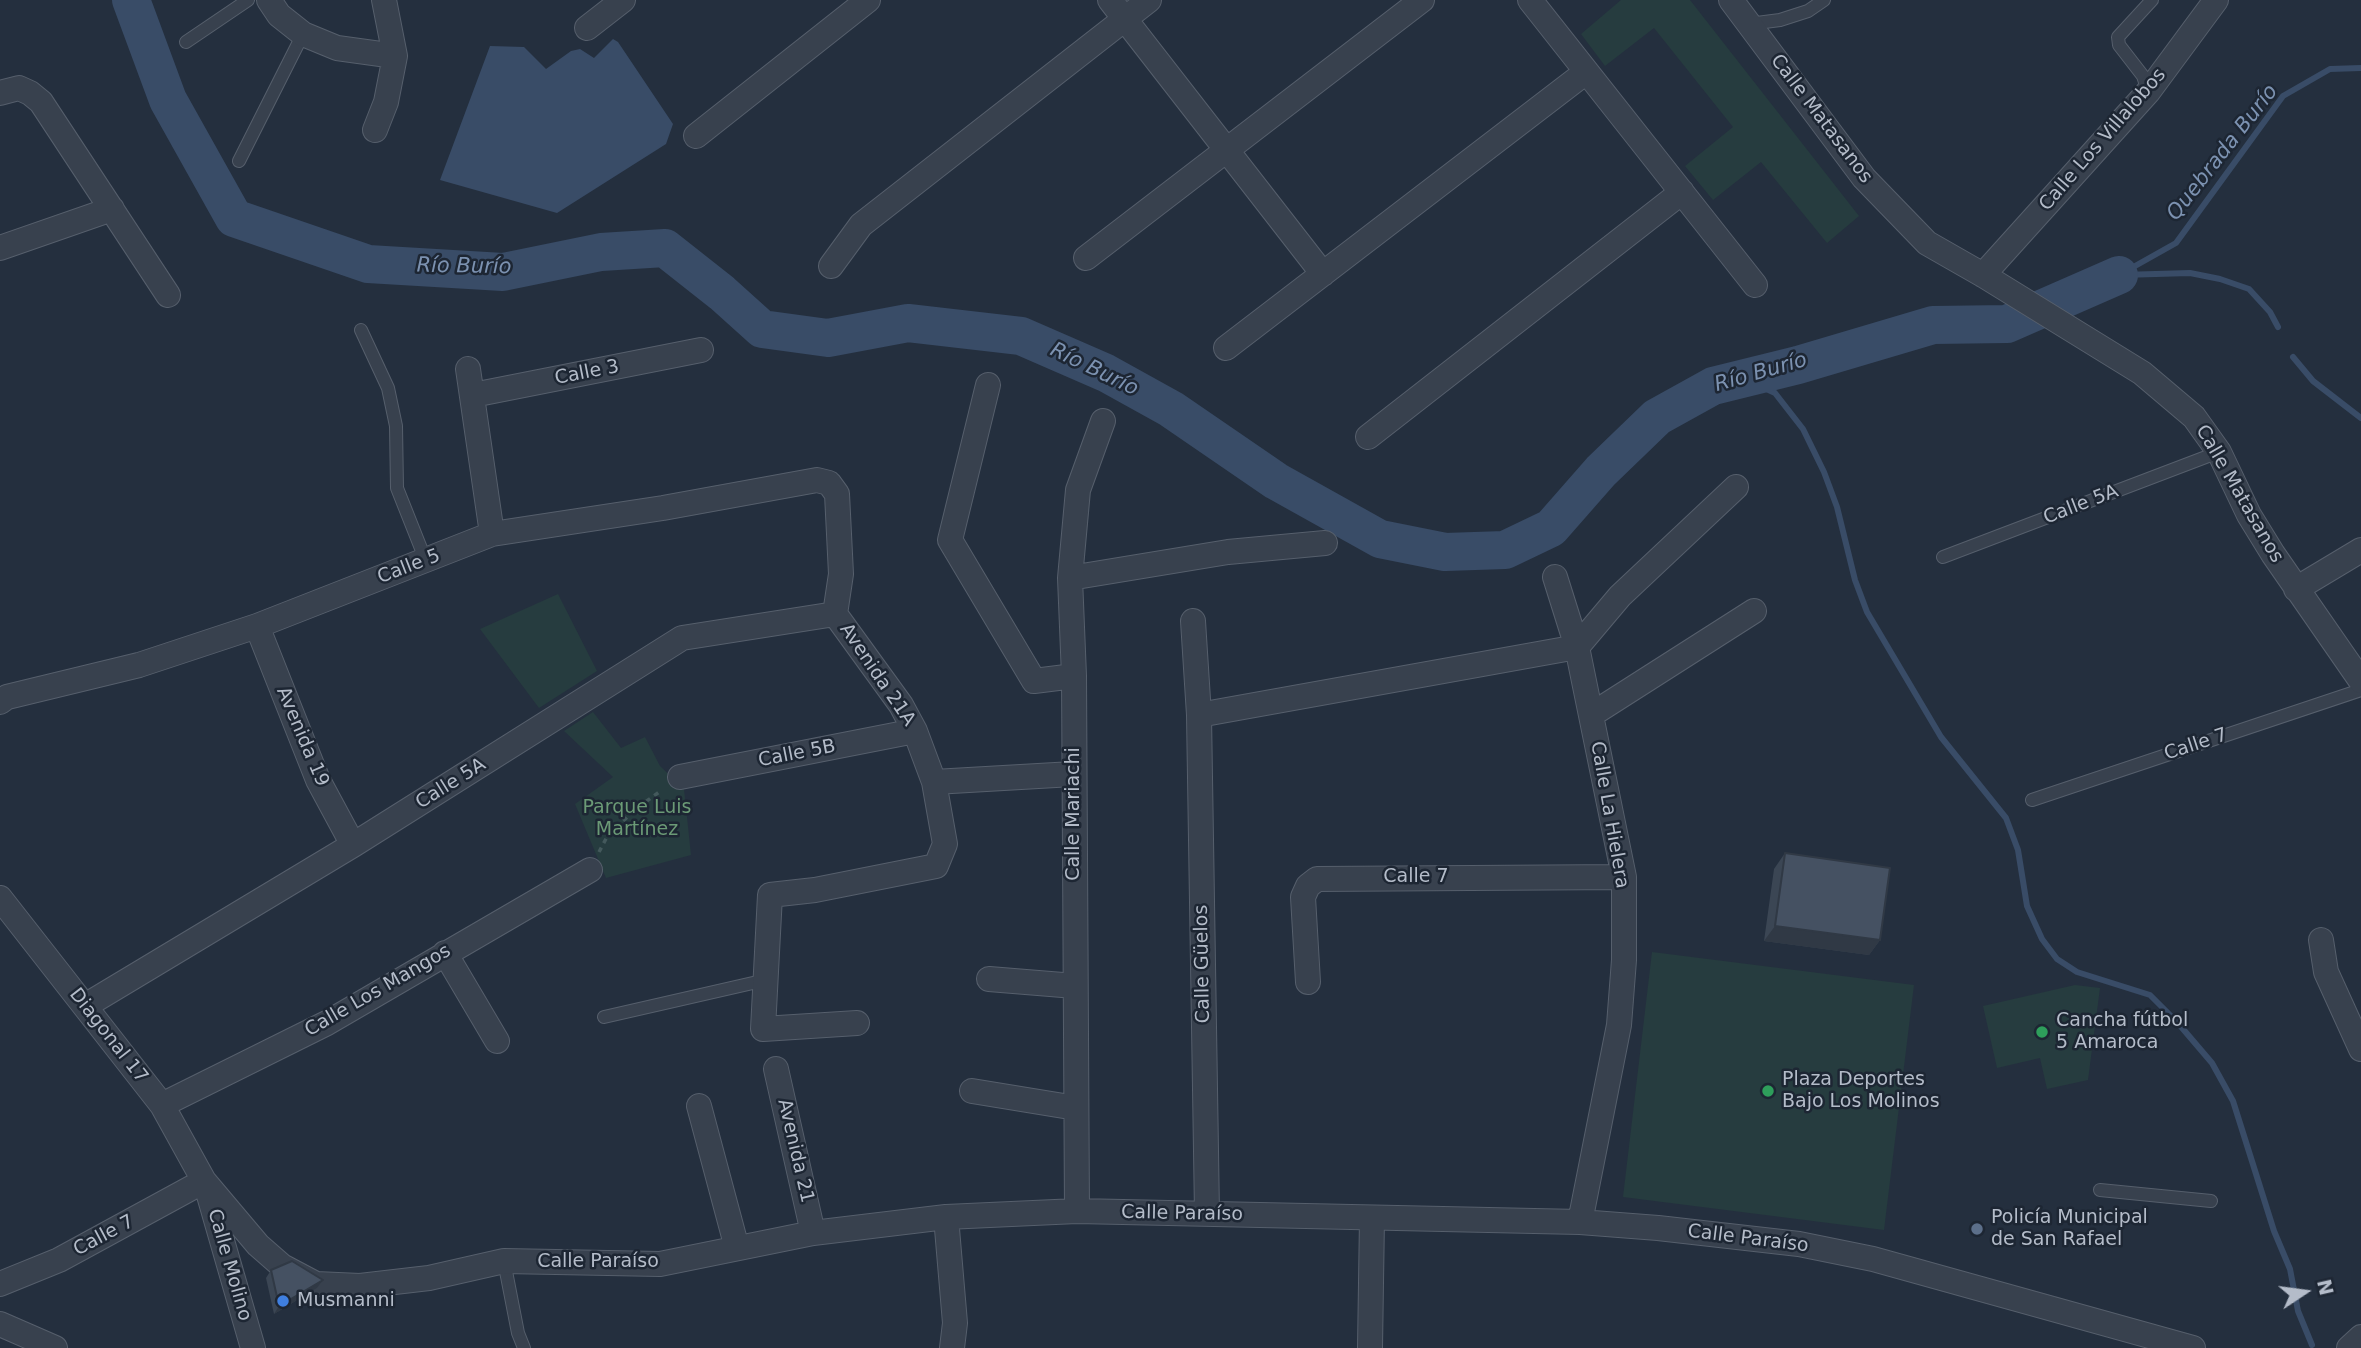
<!DOCTYPE html>
<html>
<head>
<meta charset="utf-8">
<style>
  body { margin:0 }
  #map { position:relative; width:2361px; height:1348px; overflow:hidden; background:#242f3e; font-family:"DejaVu Sans",sans-serif }
  canvas { display:block }
  .north { position:absolute; left:2270px; top:1257px; width:70px; height:70px; -webkit-text-stroke:5px #1d2633; paint-order:stroke; rotate:77deg; font-size:19px; font-weight:700; line-height:28px; text-align:center; color:#b4bcc9 }
  .north::after { content:''; display:block; margin:auto; width:24px; height:32px; background:#b4bcc9; clip-path:polygon(50% 0,100% 100%,50% 72%,0 100%) }
</style>
</head>
<body>
<div id="map">
<canvas width="2361" height="1348"></canvas>
<div class="north">N</div>
</div>
<script>
const g = document.querySelector('canvas').getContext('2d');
g.lineJoin = 'round';
function paint(path, color) { g.fillStyle = color; g.fill(path, 'evenodd'); }
const poly = rows => new Path2D(rows.map(r => 'M' + r).join(''));
function strokePath(path, color, width, dash) { g.strokeStyle = color; g.lineWidth = width; g.lineCap = dash ? 'butt' : 'round'; g.setLineDash(dash || []); g.stroke(path); }
function drawText(font, color, halo, rows, align = 'center') {
  g.font = font + ' "DejaVu Sans",sans-serif'; g.lineWidth = 5; g.setLineDash([]); g.textBaseline = 'middle'; g.strokeStyle = halo; g.fillStyle = color; for (const [text, x, y, turn = 0] of rows) {
    g.save(); g.translate(x, y); g.rotate((+turn || 0) * Math.PI / 180); g.textAlign = isNaN(turn) ? turn : align; if (halo) g.strokeText(text, 0, 0); g.fillText(text, 0, 0); g.restore();
  }
}
const green = poly([
  [1621,0,1690,0,1859,216,1827,243,1761,162,1713,200,1685,166,1733,127,1654,28,1605,66,1581,34],
  [558,594,597,671,539,708,480,629],
  [593,712,621,748,645,737,660,766,684,789,691,855,606,878,575,804,613,777,564,731],
  [1652,952,1914,985,1884,1230,1623,1197],
  [2075,985,2100,988,2088,1080,2047,1089,2040,1058,1997,1068,1983,1006]
]);
const water = poly([
  [613,39,618,42,673,124,666,144,557,213,440,180,490,46,524,47,546,69,571,51,580,49,594,58]
]);
const stream = poly([
  [2119,275,2176,243,2283,96,2330,69,2361,68],
  [2121,275,2190,273,2220,279,2249,289,2270,312,2278,327],
  [2293,357,2313,381,2361,418],
  [1743,378,1775,393,1803,429,1824,472,1837,507,1855,580,1867,612,1941,737,2006,818,2018,850,2027,906,2042,939,2057,959,2077,972,2150,995,2177,1022,2212,1063,2233,1101,2274,1231,2290,1269,2298,1311,2312,1345]
]);
const river = poly([
  [131,0,168,100,234,218,368,264,503,272,601,252,665,248,722,293,762,329,828,338,908,323,1021,336,1106,373,1171,409,1276,481,1380,539,1445,552,1505,550,1551,528,1601,471,1657,417,1713,386,1798,365,1933,325,2007,324,2119,275]
]);
const path = poly([
  [599,852,608,835,637,808,662,790]
]);
const service = poly([
  [1749,24,1780,20,1808,11,1824,0],
  [186,42,248,0],
  [2148,91,2143,76,2119,45,2118,37,2152,0],
  [239,161,303,34],
  [361,330,388,388,396,426,397,488,426,561],
  [1943,557,2219,452],
  [2032,800,2361,690],
  [604,1017,766,980],
  [2100,1190,2211,1201],
  [504,1261,518,1333,524,1348]
]);
const minor = poly([
  [269,0,279,15,303,34,337,48,395,56],
  [1110,0,1323,274],
  [1530,0,1755,285],
  [1731,0,1864,178,1927,243,1983,275,2142,373,2194,417,2219,452,2249,515,2273,554,2361,681],
  [587,28,623,0],
  [0,93,19,88,30,93,41,102,168,295],
  [375,130,386,102,395,56,384,0],
  [696,136,868,0],
  [0,248,112,209],
  [1086,258,1422,0],
  [831,266,861,225,1149,0],
  [1983,275,2148,92,2216,0],
  [1226,348,1586,72],
  [468,369,492,534],
  [988,385,950,540,1034,681,1074,676],
  [473,395,701,350],
  [1368,437,1682,192],
  [1555,577,1577,647,1624,877,1624,960,1619,1025,1580,1222],
  [1070,578,1228,552,1325,543],
  [2296,589,2361,550],
  [1193,621,1199,715,1207,1213],
  [257,626,318,780,353,845],
  [0,702,7,697,139,665,257,626,492,534,663,508,817,480,829,483,837,494,841,574,835,614,901,705,915,731,934,782,945,844,936,866,815,890,770,895,763,1029,857,1023],
  [1199,715,1577,647,1620,596,1736,487],
  [1591,715,1754,611],
  [680,777,915,731],
  [934,782,1073,774],
  [0,898,162,1105,204,1181,258,1245,282,1266,316,1284,360,1286,429,1278,504,1261,660,1264,813,1233,946,1217,1077,1211,1580,1222,1658,1228,1799,1244,1873,1259,2193,1348],
  [2321,940,2326,972,2361,1049],
  [445,953,497,1041],
  [989,979,1075,986],
  [1308,982,1303,897,1308,886,1317,879,1624,877],
  [85,1006,353,845,682,638,835,614],
  [776,1069,813,1233],
  [972,1091,1076,1108],
  [162,1105,327,1023,590,870],
  [699,1106,737,1248],
  [208,1192,253,1348],
  [1077,1211,1074,676,1070,578,1078,490,1103,421],
  [946,1217,955,1323,952,1348],
  [0,1284,59,1260,204,1181],
  [0,1324,55,1348],
  [1370,1348,1372,1218],
  [2349,1348,2361,1337]
]);
const wall = poly([
  [1785,853,1880,940,1869,955,1764,941,1774,869],
  [271,1270,323,1280,317,1288,274,1314,266,1278]
]);
const shadedWall = poly([
  [1775,926,1880,940,1869,955,1764,941],
  [323,1280,317,1288,274,1314,279,1306]
]);
const building = poly([
  [1785,853,1890,868,1880,940,1775,926,1785,853],
  [292,1261,323,1280,279,1306,271,1270,292,1261]
]);
const markers = [
  [2042,1032,7,"#2e9e5b"],
  [1768,1091,7,"#2e9e5b"],
  [1977,1229,7,"#5c6f8a"],
  [283,1301,7,"#3f7fe0"]
];
const streetNames = [
  ["Calle Matasanos",1821,119,53],
  ["Calle Los Villalobos",2103,140,-49],
  ["Calle 3",587,373,-11],
  ["Calle Matasanos",2239,494,60],
  ["Calle 5A",2081,505,-21],
  ["Calle 5",409,567,-21],
  ["Avenida 21A",877,675,56],
  ["Avenida 19",302,737,67],
  ["Calle 7",2196,745,-18],
  ["Calle 5B",797,754,-11],
  ["Calle 5A",451,784,-32],
  ["Calle Mariachi",1074,814,-90],
  ["Calle La Hielera",1609,815,80],
  ["Calle 7",1416,877],
  ["Calle Güelos",1203,964,-91],
  ["Calle Los Mangos",378,991,-30],
  ["Diagonal 17",108,1036,52],
  ["Avenida 21",795,1151,77],
  ["Calle Paraíso",1182,1214,1],
  ["Calle 7",104,1236,-28],
  ["Calle Paraíso",1748,1239,7],
  ["Calle Paraíso",598,1262],
  ["Calle Molino",229,1265,74]
];
const parkNames = [
  ["Parque Luis",637,808],
  ["Martínez",637,830]
];
const poiNames = [
  ["Cancha fútbol",2056,1021],
  ["5 Amaroca",2056,1043],
  ["Plaza Deportes",1782,1080],
  ["Bajo Los Molinos",1782,1102],
  ["Policía Municipal",1991,1218],
  ["de San Rafael",1991,1240],
  ["Musmanni",297,1301]
];
const waterNames = [
  ["Quebrada Burío",2223,153,-52],
  ["Río Burío",464,267,1],
  ["Río Burío",1094,370,26],
  ["Río Burío",1761,373,-16]
];
paint(green, '#263c3f');
paint(water, '#394c67');
strokePath(stream, '#394c67', 6);
strokePath(river, '#394c67', 38);
strokePath(service, '#565f6c', 14);
strokePath(minor, '#565f6c', 26);
strokePath(path, '#44595c', 3.5, [5, 5]);
strokePath(service, '#38414e', 12);
strokePath(minor, '#38414e', 24);
paint(wall, '#3b4654');
paint(shadedWall, '#303945');
paint(building, '#455162');
strokePath(building, '#303945', 2);
for (const [x, y, r, color] of markers) { const dot = new Path2D(); dot.arc(x, y, r, 0, 2 * Math.PI); g.fillStyle = color; g.fill(dot); strokePath(dot, '#1d2633', 2.5); }
drawText('19px', '#b4bcc9', '#1d2633', streetNames);
drawText('19px', '#6b9a76', '#1d2633', parkNames);
drawText('19px', '#b4bcc9', '#1d2633', poiNames, 'left');
drawText('italic 21px', '#7c92b1', '#1d2633', waterNames);
</script>
</body>
</html>
